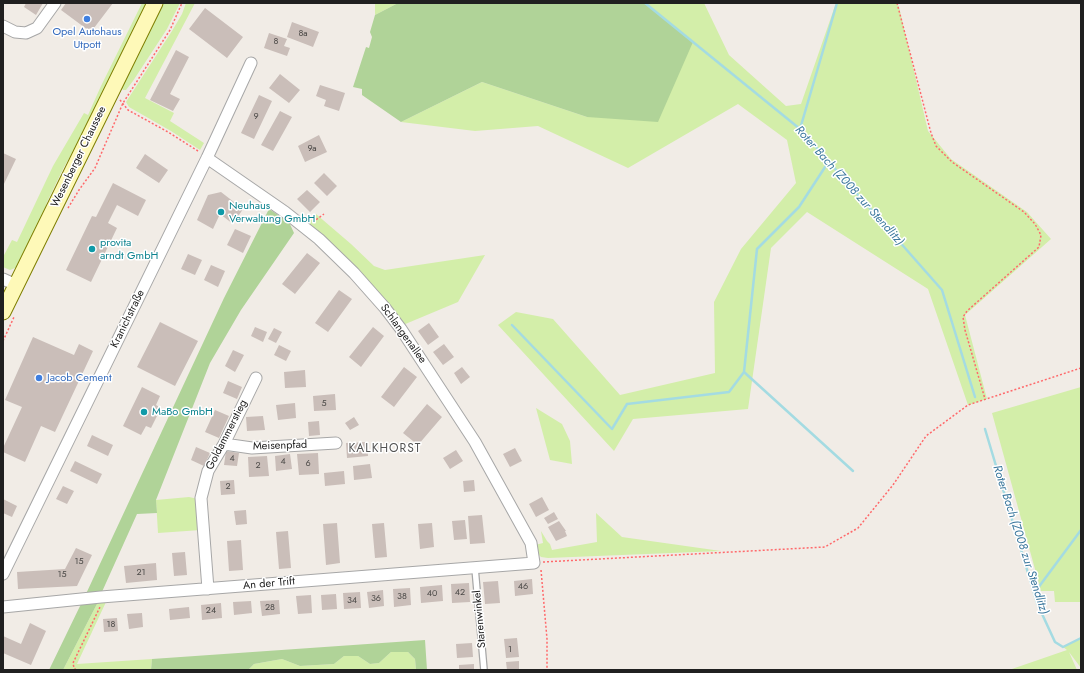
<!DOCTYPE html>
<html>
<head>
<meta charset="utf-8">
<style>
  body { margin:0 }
  #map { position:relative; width:1084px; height:673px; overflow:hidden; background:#f1ece6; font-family:Jost,sans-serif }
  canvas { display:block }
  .frame { position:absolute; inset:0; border:4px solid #202020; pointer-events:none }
</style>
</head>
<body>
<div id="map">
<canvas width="1084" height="673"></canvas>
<div class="frame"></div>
</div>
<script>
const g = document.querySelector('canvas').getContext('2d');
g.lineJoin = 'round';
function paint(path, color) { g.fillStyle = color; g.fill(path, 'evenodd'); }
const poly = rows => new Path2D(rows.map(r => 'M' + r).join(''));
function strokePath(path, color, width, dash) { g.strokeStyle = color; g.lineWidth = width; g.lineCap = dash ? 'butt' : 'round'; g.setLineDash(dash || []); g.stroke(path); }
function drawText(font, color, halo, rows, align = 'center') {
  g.font = font + ' Jost,sans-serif'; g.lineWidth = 3; g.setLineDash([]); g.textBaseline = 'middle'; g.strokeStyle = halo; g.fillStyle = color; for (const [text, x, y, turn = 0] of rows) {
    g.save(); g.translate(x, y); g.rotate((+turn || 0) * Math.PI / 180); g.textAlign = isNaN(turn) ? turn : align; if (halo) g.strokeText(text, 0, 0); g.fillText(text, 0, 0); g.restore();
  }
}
const grass = poly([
  [142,3,149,3,77,145,64,167,47,202,43,218,21,263,15,268,10,270,3,267,3,257,12,240,17,242,53,166,84,113,88,115,101,86],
  [162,3,180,3,167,29,133,81,126,90,123,90,120,86],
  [186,3,195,3,145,98,174,113,170,121,204,143,200,150,171,131,129,107,126,102,172,31,182,14],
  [375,3,398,3,375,15],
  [645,3,704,3,729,55,786,106,801,104,836,3,896,3,899,7,928,131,951,159,1027,212,1051,239,965,315,987,399,968,405,928,289,807,212,771,248,748,409,633,419,614,451,498,325,516,312,553,319,620,395,715,373,714,302,741,249,796,183,787,140,738,104,628,168,538,126,475,131,401,122,482,82,587,117,693,42],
  [316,214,351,244,374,266,385,270,485,255,458,302,403,325,305,224],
  [1081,387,1081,602,1055,602,1054,591,1041,591,992,413],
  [536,408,562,424,570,441,572,464,550,460],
  [189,497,198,499,201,530,158,533,156,500],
  [596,513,622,537,721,551,548,558,541,557,539,555,535,545,543,543,541,531,547,541,550,544,552,550,597,542],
  [98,602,106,602,77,664,152,659,151,670,63,670],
  [1081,638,1081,668,1069,652,1077,670,1009,670,1067,650,1063,647],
  [391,652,408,652,415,659,416,670,248,670,254,664,282,659,300,666,334,664,344,656,358,656,370,664,379,663]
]);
const forest = poly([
  [398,3,645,3,693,42,658,122,587,117,482,82,401,122,362,95,362,89,353,87,366,47,369,48,372,37,370,32,375,15],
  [269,209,289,222,294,233,241,310,210,363,156,500,157,513,137,514,101,594,85,596,224,298],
  [98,602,63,670,49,670,81,604],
  [425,640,427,670,416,670,415,659,408,652,391,652,379,663,370,664,358,656,344,656,334,664,300,666,282,659,254,664,248,670,151,670,152,659]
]);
const stream = poly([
  [645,3,800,129,942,290,975,397],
  [800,129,837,3],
  [829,161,799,207,757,249,744,372,853,471],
  [512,325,612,429,627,404,729,392,744,372],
  [985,429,1037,603,1055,642,1063,647,1081,638],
  [1035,592,1081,530]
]);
const building = poly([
  [26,3,43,3,36,15,24,7],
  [66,3,113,3,94,28,88,30,61,10],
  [205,8,243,37,227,58,189,29],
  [292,22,319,32,313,47,287,37],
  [269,33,287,39,284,46,290,48,287,56,264,48],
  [176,50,189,57,170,94,180,99,173,111,150,100],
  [280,74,300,90,289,103,269,88],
  [320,85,345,93,339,111,324,106,326,100,316,96],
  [259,95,272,101,254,139,241,133],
  [280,111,292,117,273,151,261,145],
  [319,135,327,152,305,162,298,146],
  [3,153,16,159,3,186],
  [145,154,168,170,159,183,136,168],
  [324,173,337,186,327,196,314,183],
  [113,183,146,200,138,216,117,205,108,223,117,228,91,282,66,270,92,216,96,217],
  [307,190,320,202,310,212,297,199],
  [221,192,243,209,233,224,220,214,213,229,197,220,208,195],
  [235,229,251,236,243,253,227,245],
  [307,253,320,263,295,294,282,284],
  [188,254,202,260,195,275,181,269],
  [211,265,225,271,218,287,204,280],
  [339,290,352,299,328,332,315,323],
  [160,322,198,341,175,386,137,367],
  [429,323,439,337,428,345,418,331],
  [255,327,267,332,263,342,251,336],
  [373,327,384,336,361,367,349,357],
  [274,328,282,332,276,343,268,339],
  [33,337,74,355,79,344,93,351,55,432,41,426,25,462,3,452,3,448,22,407,5,400],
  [444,344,454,357,443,365,433,352],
  [279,345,291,351,286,361,274,355],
  [233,350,244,355,235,372,225,366],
  [404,367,417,377,394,407,381,397],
  [462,367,470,377,461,384,454,373],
  [305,370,306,387,285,388,284,372],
  [228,381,242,387,237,399,223,393],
  [142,387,160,396,156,405,161,408,151,428,146,426,141,435,123,426],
  [335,394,336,410,314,411,313,396],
  [295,403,296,418,278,420,276,405],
  [427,404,442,417,418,445,403,433],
  [215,410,229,416,219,438,205,432],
  [263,416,265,430,247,431,246,417],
  [354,417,359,425,350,430,345,423],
  [319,421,320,435,309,436,308,422],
  [92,435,113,445,108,456,87,446],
  [367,442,368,456,347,458,346,443],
  [196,447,210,453,204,466,191,460],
  [515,448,522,461,510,467,503,454],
  [456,450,463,461,450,469,443,458],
  [226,451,239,453,237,466,224,465],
  [318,453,319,474,299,475,297,454],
  [290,454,292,469,276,471,275,456],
  [267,456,269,476,249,477,248,457],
  [75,461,102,474,97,484,70,471],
  [370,464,372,478,354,480,353,466],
  [344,471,345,484,325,486,324,473],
  [234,480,235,494,221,495,220,481],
  [474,480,475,491,464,492,463,481],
  [63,486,74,491,67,504,56,499],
  [542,497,549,510,536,517,529,504],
  [3,499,17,506,12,517,3,513],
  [246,510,247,524,236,525,234,511],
  [554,512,558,519,548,524,544,518],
  [482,515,485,543,470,544,468,516],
  [465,520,467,539,454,540,452,521],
  [559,521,566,531,565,531,567,536,556,541,548,527],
  [337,523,340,563,326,565,323,524],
  [384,523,387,557,375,558,372,524],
  [432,523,434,547,420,549,418,524],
  [288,531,291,568,279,569,276,532],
  [241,540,243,570,229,571,227,541],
  [76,548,92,555,77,586,18,589,17,572,65,569],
  [185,552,187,575,174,576,172,553],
  [156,563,157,580,126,583,124,566],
  [532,579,533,594,515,596,514,581],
  [498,581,500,603,485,604,483,582],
  [469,583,470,602,452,603,451,584],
  [442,585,443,601,421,603,420,587],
  [410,588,411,605,394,607,393,589],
  [383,590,384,606,369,608,367,592],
  [360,592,361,608,344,609,343,593],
  [336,594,337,609,322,610,321,595],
  [311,595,312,613,298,614,296,596],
  [279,600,280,614,262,616,260,601],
  [251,601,252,613,234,615,233,602],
  [221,603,222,618,202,620,201,605],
  [189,607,190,618,170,620,169,609],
  [142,613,143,627,129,629,127,614],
  [117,618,118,631,104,632,103,619],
  [30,623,46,631,31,665,3,653,3,636,21,644],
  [517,638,519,657,506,658,504,639],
  [472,643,473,657,457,658,456,644],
  [519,661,519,670,507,670,506,662],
  [474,664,474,670,459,670,459,665]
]);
const path = poly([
  [897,3,931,133,936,146,952,162,1024,212,1035,224,1041,235,1039,247,967,311,963,317,965,330,985,399],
  [120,100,128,110,168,132,198,151],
  [68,208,79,190,95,168,123,103,170,30,182,3],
  [313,222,324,214],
  [3,341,14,317],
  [543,562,825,547,858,528,893,485,926,436,968,405,1081,368],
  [541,570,547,639,547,670],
  [76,670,74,668,73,663,100,607]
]);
const service = poly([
  [475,568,484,670]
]);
const minor = poly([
  [3,26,15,32,26,33,37,28,55,3],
  [3,279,16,285],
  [224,444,252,448,336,443],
  [3,574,207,158,251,63],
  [208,589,201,498,208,471,224,444,256,378],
  [3,607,101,597,534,563,531,543,475,442,401,329,385,308,354,273,319,239,285,212,207,158]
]);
const secondary = poly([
  [3,312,155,3]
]);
const markers = [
  [87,19,4,"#3f7fe0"],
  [221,212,4,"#0f9aa8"],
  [92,249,4,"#0f9aa8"],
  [39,378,4,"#3f7fe0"],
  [144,412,4,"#0f9aa8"]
];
const numberNames = [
  ["8a",303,34],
  ["8",276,42],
  ["9",256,117],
  ["9a",312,149],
  ["5",324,404],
  ["4",232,459],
  ["4",283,462],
  ["6",308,464],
  ["2",258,466],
  ["2",228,487],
  ["15",79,562],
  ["21",141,573],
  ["15",62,575],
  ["46",523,587],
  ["42",460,593],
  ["40",432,594],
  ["38",402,597],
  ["36",376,599],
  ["34",352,601],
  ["28",270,608],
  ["24",211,611],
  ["18",111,625],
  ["1",510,650]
];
const shopNames = [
  ["Opel Autohaus",87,32],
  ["Utpott",87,45],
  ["Jacob Cement",47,378,"left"]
];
const streetNames = [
  ["Wesenberger Chaussee",79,157,-64],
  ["Kranichstraße",128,319,-64],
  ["Schlangenallee",403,334,54],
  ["Goldammerstieg",227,435,-63],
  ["Meisenpfad",280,446,-2],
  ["An der Trift",269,584,-5],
  ["Starenwinkel",480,619,-95]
];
const cultureNames = [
  ["Neuhaus",229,206],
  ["Verwaltung GmbH",229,219],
  ["provita",100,243],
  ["arndt GmbH",100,256],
  ["MaBo GmbH",152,412]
];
const waterNames = [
  ["Roter Bach (Z008 zur Stendlitz)",849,186,48],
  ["Roter Bach (Z008 zur Stendlitz)",1020,540,72]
];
const neighbourhoodNames = [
  ["KALKHORST",385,449]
];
paint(grass, '#d3eea9');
paint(forest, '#b0d398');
strokePath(stream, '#a4dbe2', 2.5);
paint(building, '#cabeb9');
strokePath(service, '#a7a7a7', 8);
strokePath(minor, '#a7a7a7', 13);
strokePath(secondary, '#7e7e00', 17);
strokePath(path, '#ff696b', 1.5, [2, 2]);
strokePath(service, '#fff', 5.5);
strokePath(minor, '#fff', 11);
strokePath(secondary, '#fef9b8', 15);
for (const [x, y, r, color] of markers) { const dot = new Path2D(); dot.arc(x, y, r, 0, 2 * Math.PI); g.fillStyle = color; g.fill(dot); strokePath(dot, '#fff', 1.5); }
drawText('9px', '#4a4846', null, numberNames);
drawText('11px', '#366cbe', '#fff', shopNames);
drawText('11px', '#202020', '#fff', streetNames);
drawText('11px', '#0d838f', '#fff', cultureNames, 'left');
drawText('italic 12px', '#3d799e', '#fff', waterNames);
g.letterSpacing = '1px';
drawText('12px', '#535353', '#fff', neighbourhoodNames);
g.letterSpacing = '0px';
</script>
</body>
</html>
